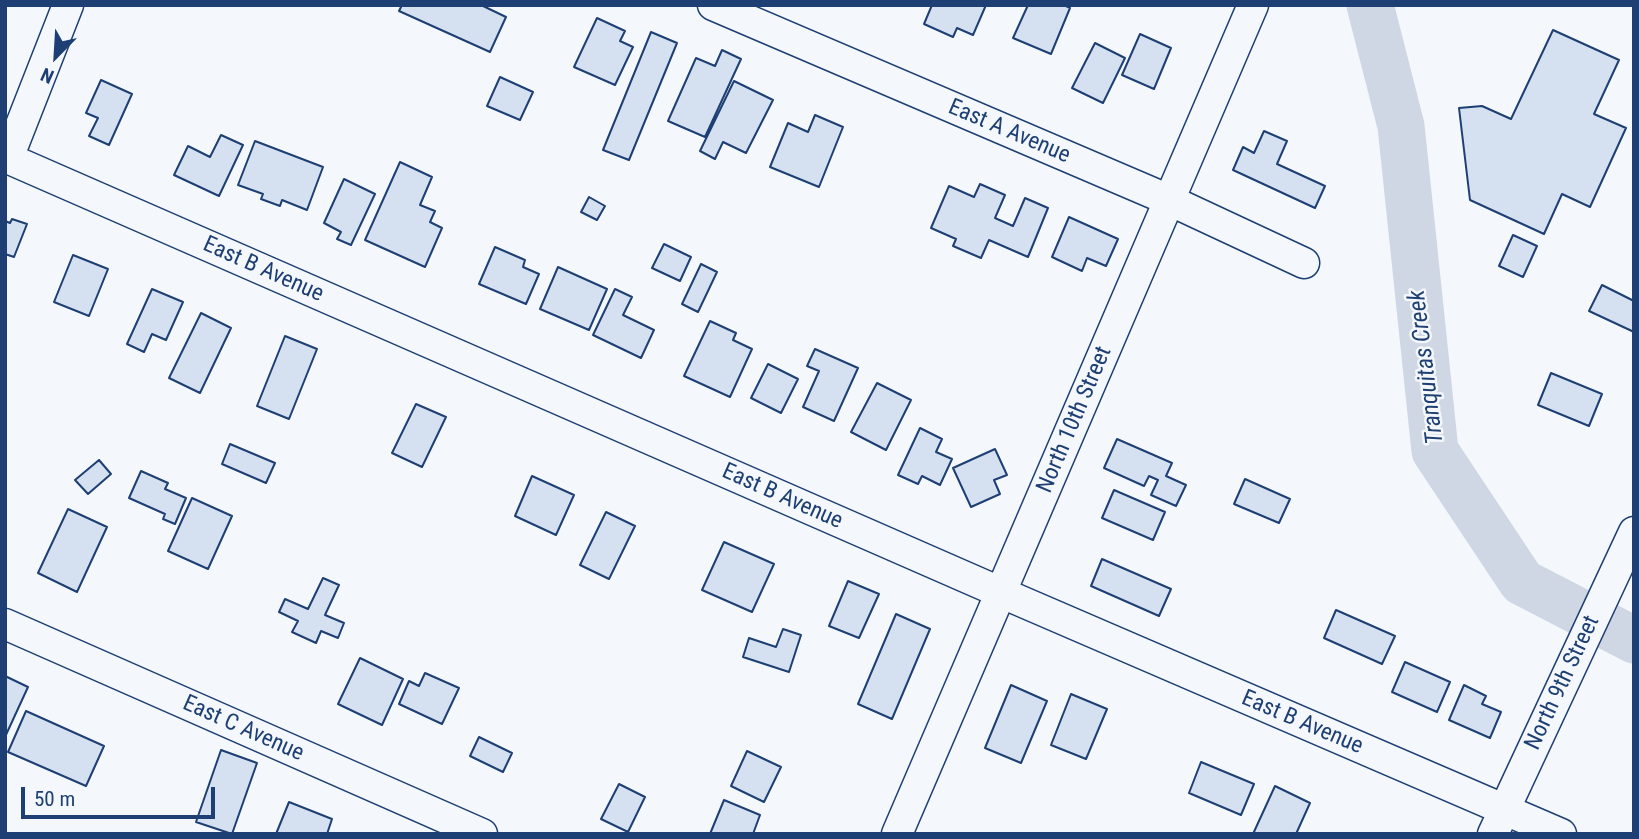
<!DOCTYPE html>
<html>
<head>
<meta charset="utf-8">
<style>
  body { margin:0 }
  #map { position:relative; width:1639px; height:839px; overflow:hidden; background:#f4f7fb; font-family:"Roboto Condensed",sans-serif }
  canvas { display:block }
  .frame { position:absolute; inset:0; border:7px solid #1d3f73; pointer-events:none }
  .north { position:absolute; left:21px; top:21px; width:70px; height:70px; -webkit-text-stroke:5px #f4f7fb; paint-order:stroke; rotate:204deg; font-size:19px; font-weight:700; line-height:28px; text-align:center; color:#1d3f73 }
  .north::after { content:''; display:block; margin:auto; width:24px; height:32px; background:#1d3f73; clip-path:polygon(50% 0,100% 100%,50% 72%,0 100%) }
  .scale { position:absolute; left:21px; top:787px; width:194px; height:32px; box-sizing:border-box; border:4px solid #1d3f73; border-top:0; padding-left:9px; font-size:21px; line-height:24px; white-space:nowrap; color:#1d3f73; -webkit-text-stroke:5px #f4f7fb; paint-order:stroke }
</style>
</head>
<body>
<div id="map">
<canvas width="1639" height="839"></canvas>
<div class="frame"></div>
<div class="north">N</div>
<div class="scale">50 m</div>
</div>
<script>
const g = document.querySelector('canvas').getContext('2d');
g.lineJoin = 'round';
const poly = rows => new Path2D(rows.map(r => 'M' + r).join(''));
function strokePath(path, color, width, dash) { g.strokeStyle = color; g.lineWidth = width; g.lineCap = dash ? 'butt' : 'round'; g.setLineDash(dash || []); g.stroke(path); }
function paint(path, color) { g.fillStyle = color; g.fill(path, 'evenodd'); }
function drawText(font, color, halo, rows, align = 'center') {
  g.font = font + ' "Roboto Condensed",sans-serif'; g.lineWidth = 5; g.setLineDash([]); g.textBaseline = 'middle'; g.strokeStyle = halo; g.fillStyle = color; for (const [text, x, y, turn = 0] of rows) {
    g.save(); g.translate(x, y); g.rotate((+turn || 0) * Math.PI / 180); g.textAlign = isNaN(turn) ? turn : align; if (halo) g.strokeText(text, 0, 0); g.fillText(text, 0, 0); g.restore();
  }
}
const river = poly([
  [1370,5,1401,126,1435,451,1522,582,1634,640]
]);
const building = poly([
  [402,5,481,5,506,17,490,52,399,11,402,5],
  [932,5,986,5,973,35,957,28,953,37,924,24,932,5],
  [1028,5,1064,5,1070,8,1051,54,1013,38,1028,5],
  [597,18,625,31,620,41,633,47,615,85,574,67,597,18],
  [1553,30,1619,60,1594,114,1626,128,1590,207,1562,194,1544,234,1470,200,1459,108,1482,106,1511,119,1553,30],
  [651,32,677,43,629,160,603,150,651,32],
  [1140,34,1171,48,1154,89,1122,75,1140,34],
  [1095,43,1125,58,1103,103,1072,88,1095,43],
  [722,50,741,59,705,137,668,121,696,58,715,66,722,50],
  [500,77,533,92,520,120,487,106,500,77],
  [101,80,132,94,109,145,89,136,98,118,86,113,101,80],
  [734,81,773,100,746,153,723,142,715,159,700,151,734,81],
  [815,115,843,127,819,187,770,167,788,123,808,132,815,115],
  [1264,131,1287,141,1277,164,1325,186,1315,208,1233,170,1243,147,1254,153,1264,131],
  [221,135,243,145,219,196,174,175,188,146,210,157,221,135],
  [255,141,323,167,307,210,282,200,280,206,261,199,263,194,238,185,255,141],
  [400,162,432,177,420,205,435,211,430,222,442,228,425,267,365,240,400,162],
  [344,179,375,194,351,245,337,239,341,232,324,223,344,179],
  [980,184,1005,195,995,218,1013,226,1025,198,1048,208,1028,257,989,240,981,258,953,246,956,239,931,228,949,186,974,197,980,184],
  [589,197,605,206,597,220,581,212,589,197],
  [1069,217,1118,239,1106,266,1087,258,1082,271,1052,257,1069,217],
  [12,219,27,224,14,257,5,254,5,221,10,223,12,219],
  [1513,235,1537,246,1523,277,1499,266,1513,235],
  [664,244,691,257,680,281,652,268,664,244],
  [495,247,525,260,523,267,539,274,526,304,479,284,495,247],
  [73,255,108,269,89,316,54,302,73,255],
  [701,264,717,272,698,312,682,304,701,264],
  [558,267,607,289,589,330,540,309,558,267],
  [1602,285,1634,301,1634,332,1589,311,1602,285],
  [152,289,183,302,166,340,152,334,144,352,127,344,152,289],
  [615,289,632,297,623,315,654,330,641,358,593,335,615,289],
  [201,313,231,328,200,393,169,378,201,313],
  [710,321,736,333,733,340,752,349,730,397,684,376,710,321],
  [285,336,317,349,289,419,257,406,285,336],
  [815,349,858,368,834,421,803,407,819,371,807,366,815,349],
  [768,364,798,379,781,413,751,398,768,364],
  [1551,373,1602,394,1589,426,1538,405,1551,373],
  [877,383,911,400,886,450,851,432,877,383],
  [416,404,446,417,422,467,392,453,416,404],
  [920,428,942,439,936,452,952,459,940,485,922,476,918,484,898,475,920,428],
  [1117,439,1172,463,1166,476,1186,485,1176,506,1151,495,1158,480,1149,476,1144,486,1104,468,1117,439],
  [230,444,275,463,266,483,222,464,230,444],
  [995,449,1007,475,994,480,1000,494,971,507,953,468,995,449],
  [99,460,111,474,88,494,75,480,99,460],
  [141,471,168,483,165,489,186,498,175,524,163,519,165,514,129,498,141,471],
  [532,476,574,495,556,535,515,516,532,476],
  [1245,479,1290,499,1279,523,1234,504,1245,479],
  [1114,490,1165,512,1153,540,1102,518,1114,490],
  [192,498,232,516,208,569,168,551,192,498],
  [68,509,107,527,77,592,38,573,68,509],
  [606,512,635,526,609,579,580,565,606,512],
  [724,542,774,564,752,612,702,590,724,542],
  [1102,559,1171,589,1159,616,1091,586,1102,559],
  [323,578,339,585,325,615,344,623,338,638,321,631,316,643,292,632,298,621,279,612,285,599,308,609,323,578],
  [848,581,879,594,859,638,829,626,848,581],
  [1336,610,1395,636,1382,664,1324,638,1336,610],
  [896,614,930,629,892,719,858,704,896,614],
  [783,629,801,635,789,672,743,657,749,638,776,647,783,629],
  [360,658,403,679,382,725,338,704,360,658],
  [1405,662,1450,682,1437,712,1392,692,1405,662],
  [425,673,459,688,442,724,399,704,409,681,419,686,425,673],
  [5,676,28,687,5,737,5,676],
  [1011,685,1047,701,1021,763,985,748,1011,685],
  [1464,685,1486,696,1482,704,1501,712,1490,738,1449,720,1464,685],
  [1071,694,1107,709,1086,759,1051,745,1071,694],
  [26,711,104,746,86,786,8,752,26,711],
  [479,737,512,753,503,772,470,756,479,737],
  [221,750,257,763,232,834,196,822,221,750],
  [747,751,781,767,764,802,731,786,747,751],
  [1201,762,1254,784,1241,815,1189,793,1201,762],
  [619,784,645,797,628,832,601,819,619,784],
  [1275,786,1310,803,1296,834,1253,834,1275,786],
  [724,800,760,815,753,834,710,834,724,800],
  [289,802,332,819,327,834,276,834,289,802]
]);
const minor = poly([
  [713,5,1169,200,1304,263],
  [5,157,1002,593,1561,834],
  [8,158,68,5],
  [5,624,482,834],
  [897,834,1253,5],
  [1493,834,1634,532]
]);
const streetNames = [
  ["East A Avenue",1009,132,23],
  ["East B Avenue",263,270,24],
  ["North 10th Street",1075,420,-67],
  ["East B Avenue",782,497,24],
  ["North 9th Street",1563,683,-65],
  ["East B Avenue",1302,723,23],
  ["East C Avenue",243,729,24]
];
const waterNames = [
  ["Tranquitas Creek",1427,367,-97]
];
strokePath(river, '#cfd7e4', 47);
paint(building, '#d5e0f0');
strokePath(building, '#1d3f73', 2);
strokePath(minor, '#1d3f73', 33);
strokePath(minor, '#f4f7fb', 30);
drawText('23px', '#1d3f73', '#f4f7fb', streetNames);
drawText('italic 24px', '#1d3f73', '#f4f7fb', waterNames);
</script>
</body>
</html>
